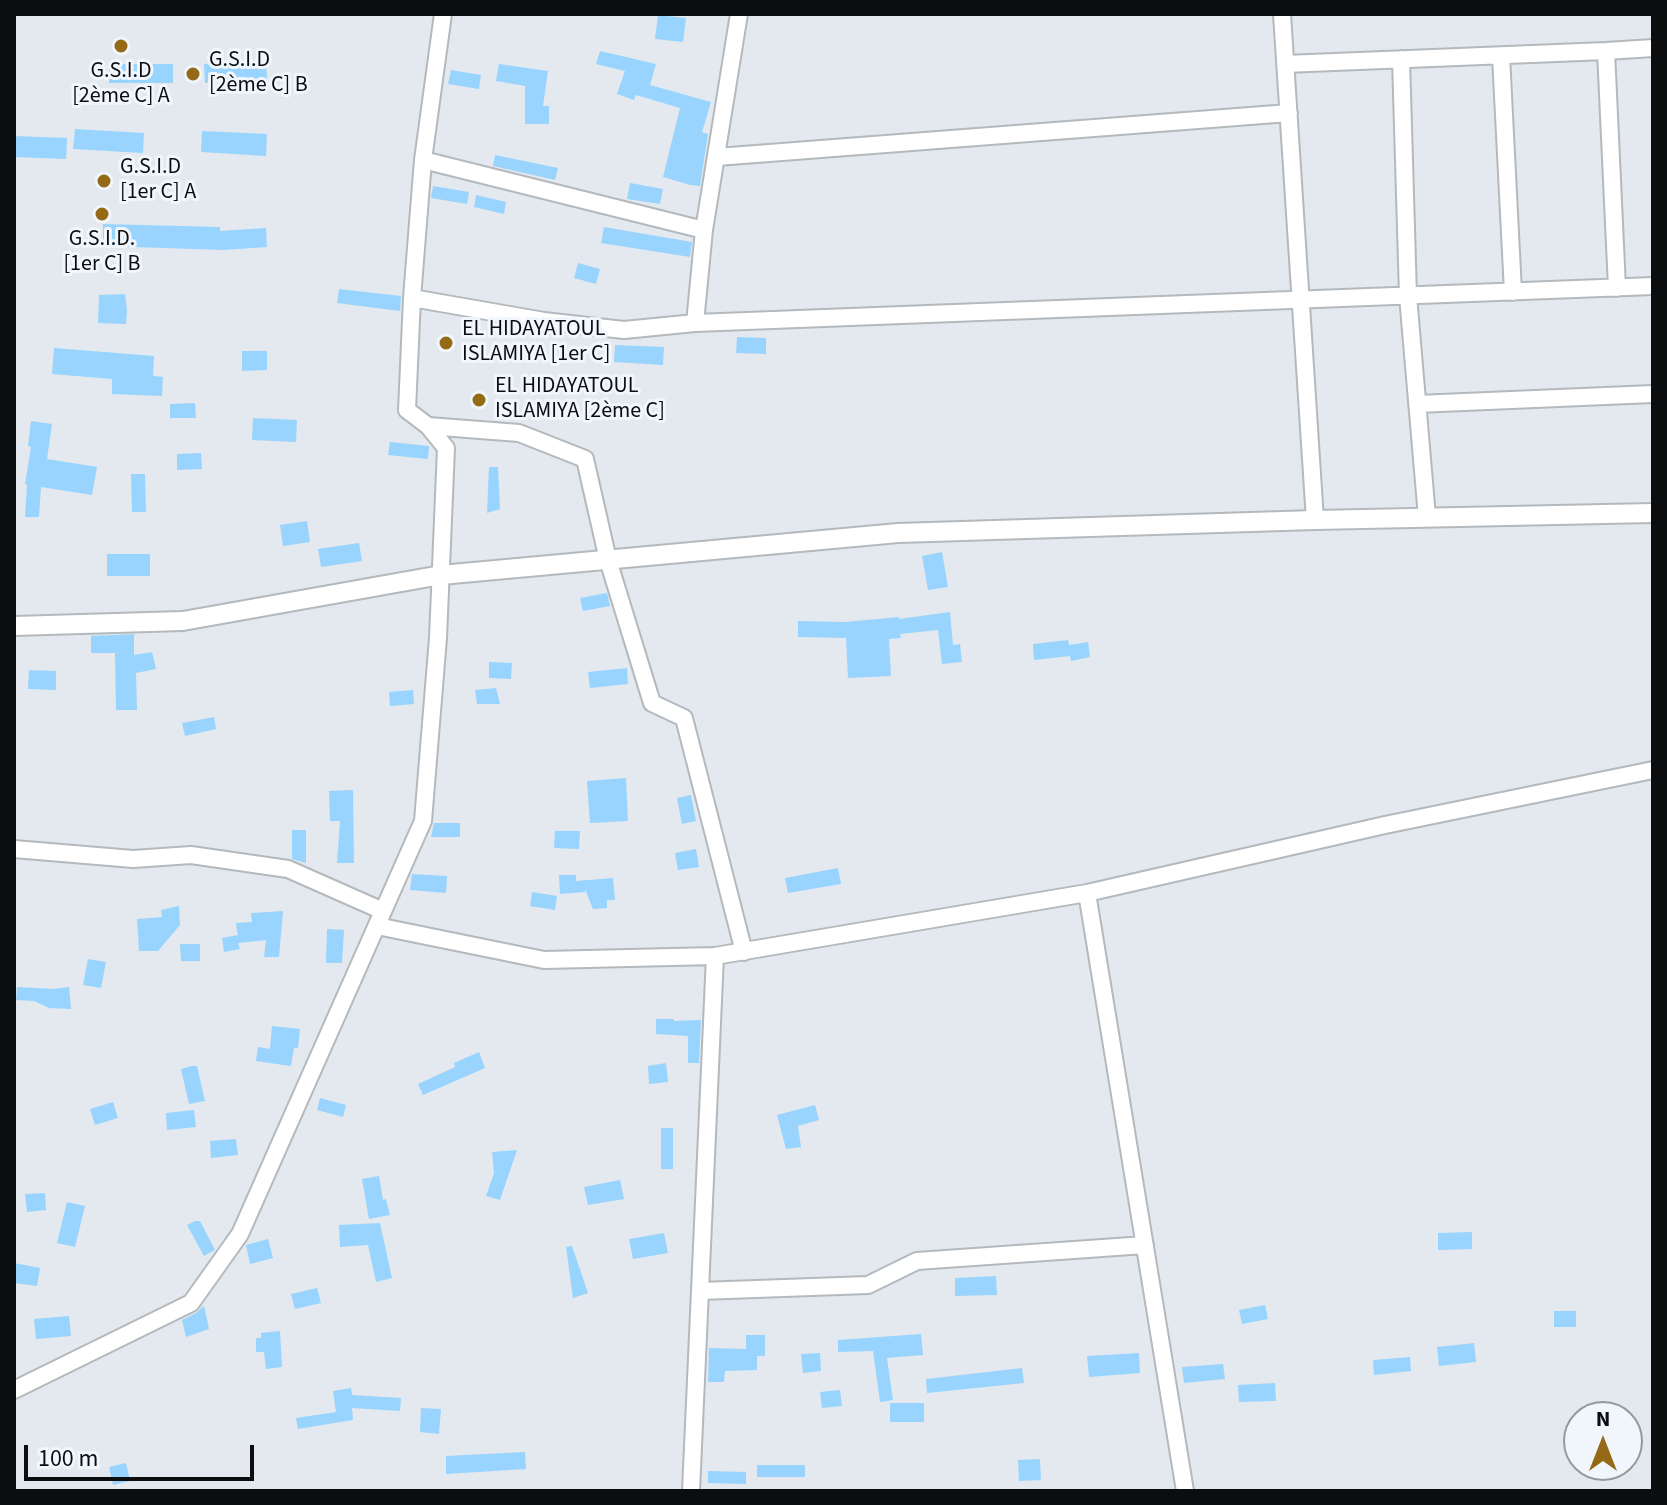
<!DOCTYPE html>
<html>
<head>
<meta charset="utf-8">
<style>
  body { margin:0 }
  #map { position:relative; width:1667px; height:1505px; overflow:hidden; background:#e3e9ee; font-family:"Source Sans 3",sans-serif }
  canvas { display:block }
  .frame { position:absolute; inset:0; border:16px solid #0b0d0e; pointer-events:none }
  .north { position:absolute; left:1563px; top:1401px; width:80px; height:80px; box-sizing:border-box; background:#f0f6fb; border:2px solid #94999c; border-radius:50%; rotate:0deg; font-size:22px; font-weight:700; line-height:32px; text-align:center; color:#0b0d0e }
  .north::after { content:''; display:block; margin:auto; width:28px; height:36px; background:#956a16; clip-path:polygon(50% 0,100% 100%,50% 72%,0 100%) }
  .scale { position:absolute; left:24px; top:1445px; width:230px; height:36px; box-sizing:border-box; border:4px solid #0b0d0e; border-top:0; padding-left:10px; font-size:24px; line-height:28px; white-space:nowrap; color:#0b0d0e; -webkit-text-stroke:6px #f0f6fb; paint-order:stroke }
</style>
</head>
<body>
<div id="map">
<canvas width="1667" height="1505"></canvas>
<div class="frame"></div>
<div class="north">N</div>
<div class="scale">100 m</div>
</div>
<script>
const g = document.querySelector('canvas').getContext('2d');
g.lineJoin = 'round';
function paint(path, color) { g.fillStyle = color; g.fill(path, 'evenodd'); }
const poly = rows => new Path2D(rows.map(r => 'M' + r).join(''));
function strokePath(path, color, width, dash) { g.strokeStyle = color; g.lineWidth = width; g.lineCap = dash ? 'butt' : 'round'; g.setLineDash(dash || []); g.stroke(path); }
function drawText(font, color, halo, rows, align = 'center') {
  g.font = font + ' "Source Sans 3",sans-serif'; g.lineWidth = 6; g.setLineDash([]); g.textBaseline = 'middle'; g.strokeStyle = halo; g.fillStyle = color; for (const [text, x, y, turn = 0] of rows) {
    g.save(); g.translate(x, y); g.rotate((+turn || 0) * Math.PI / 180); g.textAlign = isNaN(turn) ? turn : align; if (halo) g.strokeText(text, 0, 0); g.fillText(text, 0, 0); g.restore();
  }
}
const building = poly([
  [658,15,686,18,683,42,655,39],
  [600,51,656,64,650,85,711,102,702,132,708,134,700,186,690,185,663,177,680,108,636,95,634,100,617,94,625,71,596,64],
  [266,61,267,79,205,83,204,64],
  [109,64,173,64,173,83,109,83],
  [499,64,548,71,543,106,549,106,549,124,525,124,525,86,496,81],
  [451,70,481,75,479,89,448,84],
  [75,129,144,133,143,153,73,149],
  [202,131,267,134,266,156,201,152],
  [14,136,67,138,66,159,14,157],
  [495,155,558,168,555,180,493,166],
  [630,183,663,189,660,204,627,199],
  [433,186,469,192,467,204,431,198],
  [476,195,506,202,504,214,474,207],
  [103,224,220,227,220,231,266,228,267,247,224,250,103,246],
  [604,227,692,242,690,257,601,243],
  [578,263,600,269,596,284,574,278],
  [339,289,401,296,400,311,337,303],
  [125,294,127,310,126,324,98,323,99,295],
  [737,337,766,338,766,354,736,353],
  [615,345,664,347,663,365,614,362],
  [54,348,154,356,153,376,163,377,162,396,112,394,112,379,52,374],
  [242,351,267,351,267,370,242,371],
  [195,403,196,418,170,418,170,404],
  [253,418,297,420,296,442,252,440],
  [31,421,52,424,47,459,97,467,92,495,41,487,39,517,25,517,27,485,25,484,31,447,28,446],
  [390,442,429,446,428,459,388,455],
  [201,453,202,469,177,470,177,454],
  [489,467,498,467,500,509,487,513],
  [131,474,145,474,146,512,132,512],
  [307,521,310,542,283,546,280,525],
  [359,543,362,561,321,567,318,549],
  [942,552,948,587,928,590,922,556],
  [107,554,150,554,150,576,107,576],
  [607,593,610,606,583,611,580,598],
  [950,612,953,645,960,644,962,662,942,664,938,630,900,634,901,638,889,639,891,676,848,678,846,638,798,637,798,621,845,622,899,617,899,619],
  [134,634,134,655,152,652,156,669,136,673,137,710,116,710,115,653,91,653,91,636],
  [1068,640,1069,645,1088,642,1090,657,1071,661,1070,656,1034,660,1033,644],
  [489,662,512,663,511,679,489,678],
  [627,668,628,684,590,688,588,672],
  [29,670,56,671,56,690,28,689],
  [496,688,500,704,477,704,475,690],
  [413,690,414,704,390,706,389,692],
  [214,717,216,729,185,736,182,723],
  [626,778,628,821,590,823,587,781],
  [353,790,354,863,337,863,340,821,330,821,329,791],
  [691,795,696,821,682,824,677,798],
  [434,823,460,823,460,837,431,837],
  [292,830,306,830,306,863,292,859],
  [555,831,580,831,579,849,554,848],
  [696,849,699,867,678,870,675,853],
  [838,868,841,884,788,893,785,878],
  [412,874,447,876,446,893,410,890],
  [559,875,576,875,576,881,613,878,615,900,607,900,607,908,593,909,585,889,585,892,560,894],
  [532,892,557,896,555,910,530,906],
  [179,906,180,925,158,951,139,951,137,919,162,917,161,910],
  [283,911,279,957,264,957,266,940,238,943,240,949,224,952,222,938,237,935,238,938,236,923,252,922,251,913],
  [327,929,344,930,342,963,326,963],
  [180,944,200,944,200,961,181,961],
  [88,959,106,962,101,988,83,985],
  [17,987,54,989,69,987,71,1009,49,1008,34,1001,16,1000],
  [656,1019,674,1019,674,1021,701,1020,699,1063,688,1063,688,1036,656,1034],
  [272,1026,300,1029,298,1048,294,1048,291,1066,256,1061,258,1047,270,1049],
  [479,1052,485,1068,423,1095,418,1084,455,1067,454,1063],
  [666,1063,668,1082,649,1084,648,1066],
  [192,1066,197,1066,205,1101,189,1104,181,1069],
  [320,1098,346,1105,343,1117,317,1110],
  [113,1102,118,1118,95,1125,90,1109],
  [815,1105,819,1120,798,1126,801,1147,786,1149,777,1115],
  [194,1110,196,1127,167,1130,166,1113],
  [661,1128,673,1128,673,1169,661,1169],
  [236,1139,238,1155,211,1158,210,1141],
  [517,1150,500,1200,486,1196,494,1173,492,1152],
  [379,1176,383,1200,386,1199,390,1215,369,1219,362,1179],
  [620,1180,624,1199,588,1205,584,1187],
  [45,1193,46,1210,27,1212,25,1194],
  [67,1202,85,1206,75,1247,57,1243],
  [195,1221,200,1221,215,1250,204,1256,187,1225],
  [380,1223,392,1278,376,1282,368,1245,340,1247,339,1225],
  [1472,1232,1472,1249,1438,1250,1438,1233],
  [664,1233,668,1253,633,1259,629,1239],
  [268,1239,273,1258,250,1264,246,1245],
  [572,1246,588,1293,573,1298,566,1247],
  [14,1263,40,1268,37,1286,14,1283],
  [996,1276,997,1295,955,1296,955,1278],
  [317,1288,321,1303,295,1309,291,1294],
  [1265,1305,1268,1319,1242,1324,1239,1310],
  [204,1306,209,1329,186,1337,182,1320,196,1313],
  [1554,1311,1576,1311,1576,1327,1554,1327],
  [69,1316,71,1336,36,1339,34,1319],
  [280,1331,282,1367,266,1369,264,1352,256,1352,256,1338,261,1338,261,1333],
  [921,1334,923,1355,887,1358,893,1400,880,1402,873,1351,838,1352,838,1340],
  [746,1335,765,1335,765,1356,757,1356,757,1370,725,1371,724,1382,708,1382,709,1348,746,1349],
  [1474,1343,1476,1362,1439,1366,1437,1347],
  [820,1353,821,1371,803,1373,801,1354],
  [1139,1353,1140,1373,1089,1377,1087,1356],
  [1410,1357,1411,1371,1374,1375,1373,1360],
  [1223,1364,1225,1379,1184,1383,1182,1367],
  [1022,1368,1024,1383,927,1393,926,1379],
  [1275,1383,1276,1401,1239,1402,1238,1385],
  [351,1388,352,1395,401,1398,400,1411,352,1408,353,1420,298,1429,296,1418,336,1412,333,1391],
  [840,1390,842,1406,822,1408,820,1392],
  [890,1403,924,1403,924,1422,890,1422],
  [421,1408,441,1409,439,1434,420,1432],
  [525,1452,526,1469,446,1474,446,1456],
  [1040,1459,1041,1480,1019,1481,1018,1460],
  [126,1463,130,1481,113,1485,109,1467],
  [757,1465,805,1465,805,1477,757,1477],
  [708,1471,746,1472,746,1484,708,1483]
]);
const minor = poly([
  [1282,14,1315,520],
  [1606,51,1617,288],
  [1501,56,1513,292],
  [1401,59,1408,296,1427,517],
  [1285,64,1606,51,1653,48],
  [717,157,1289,113],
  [423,160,704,230],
  [412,298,544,321,624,330,695,323,1653,286],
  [695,323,704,230,739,14],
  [1417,404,1653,394],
  [428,426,519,433,585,459,608,560,652,703,684,718,744,952],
  [14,849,133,859,191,855,288,869,383,911],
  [1087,893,1185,1491],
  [377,926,544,960,715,956,1087,893,1385,825,1653,770],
  [700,1291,868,1285,917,1261,1145,1245],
  [14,1390,191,1303,240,1234,423,821,438,638,446,448,428,426,407,410,412,298,423,160,443,14],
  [691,1491,715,956]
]);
const tertiary = poly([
  [14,626,183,621,441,575,898,533,1315,520,1653,513]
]);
const markers = [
  [121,46,8,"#956a16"],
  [193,74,8,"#956a16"],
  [104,181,8,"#956a16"],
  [102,214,8,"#956a16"],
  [446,343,8,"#956a16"],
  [479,400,8,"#956a16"]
];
const poiNames = [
  ["G.S.I.D",209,61],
  ["[2ème C] B",209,86],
  ["G.S.I.D",121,72,"center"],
  ["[2ème C] A",121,97,"center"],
  ["G.S.I.D",120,168],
  ["[1er C] A",120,193],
  ["G.S.I.D.",102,240,"center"],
  ["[1er C] B",102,265,"center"],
  ["EL HIDAYATOUL",462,330],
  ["ISLAMIYA [1er C]",462,355],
  ["EL HIDAYATOUL",495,387],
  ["ISLAMIYA [2ème C]",495,412]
];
paint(building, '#99d4fe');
strokePath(minor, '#b3b9bd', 20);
strokePath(tertiary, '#b3b9bd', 22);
strokePath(minor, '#fff', 16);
strokePath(tertiary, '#fff', 18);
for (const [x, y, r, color] of markers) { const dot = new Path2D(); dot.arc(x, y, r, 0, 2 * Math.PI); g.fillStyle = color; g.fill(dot); strokePath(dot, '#f0f6fb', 3); }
drawText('22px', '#0b0d0e', '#f0f6fb', poiNames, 'left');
</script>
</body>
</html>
